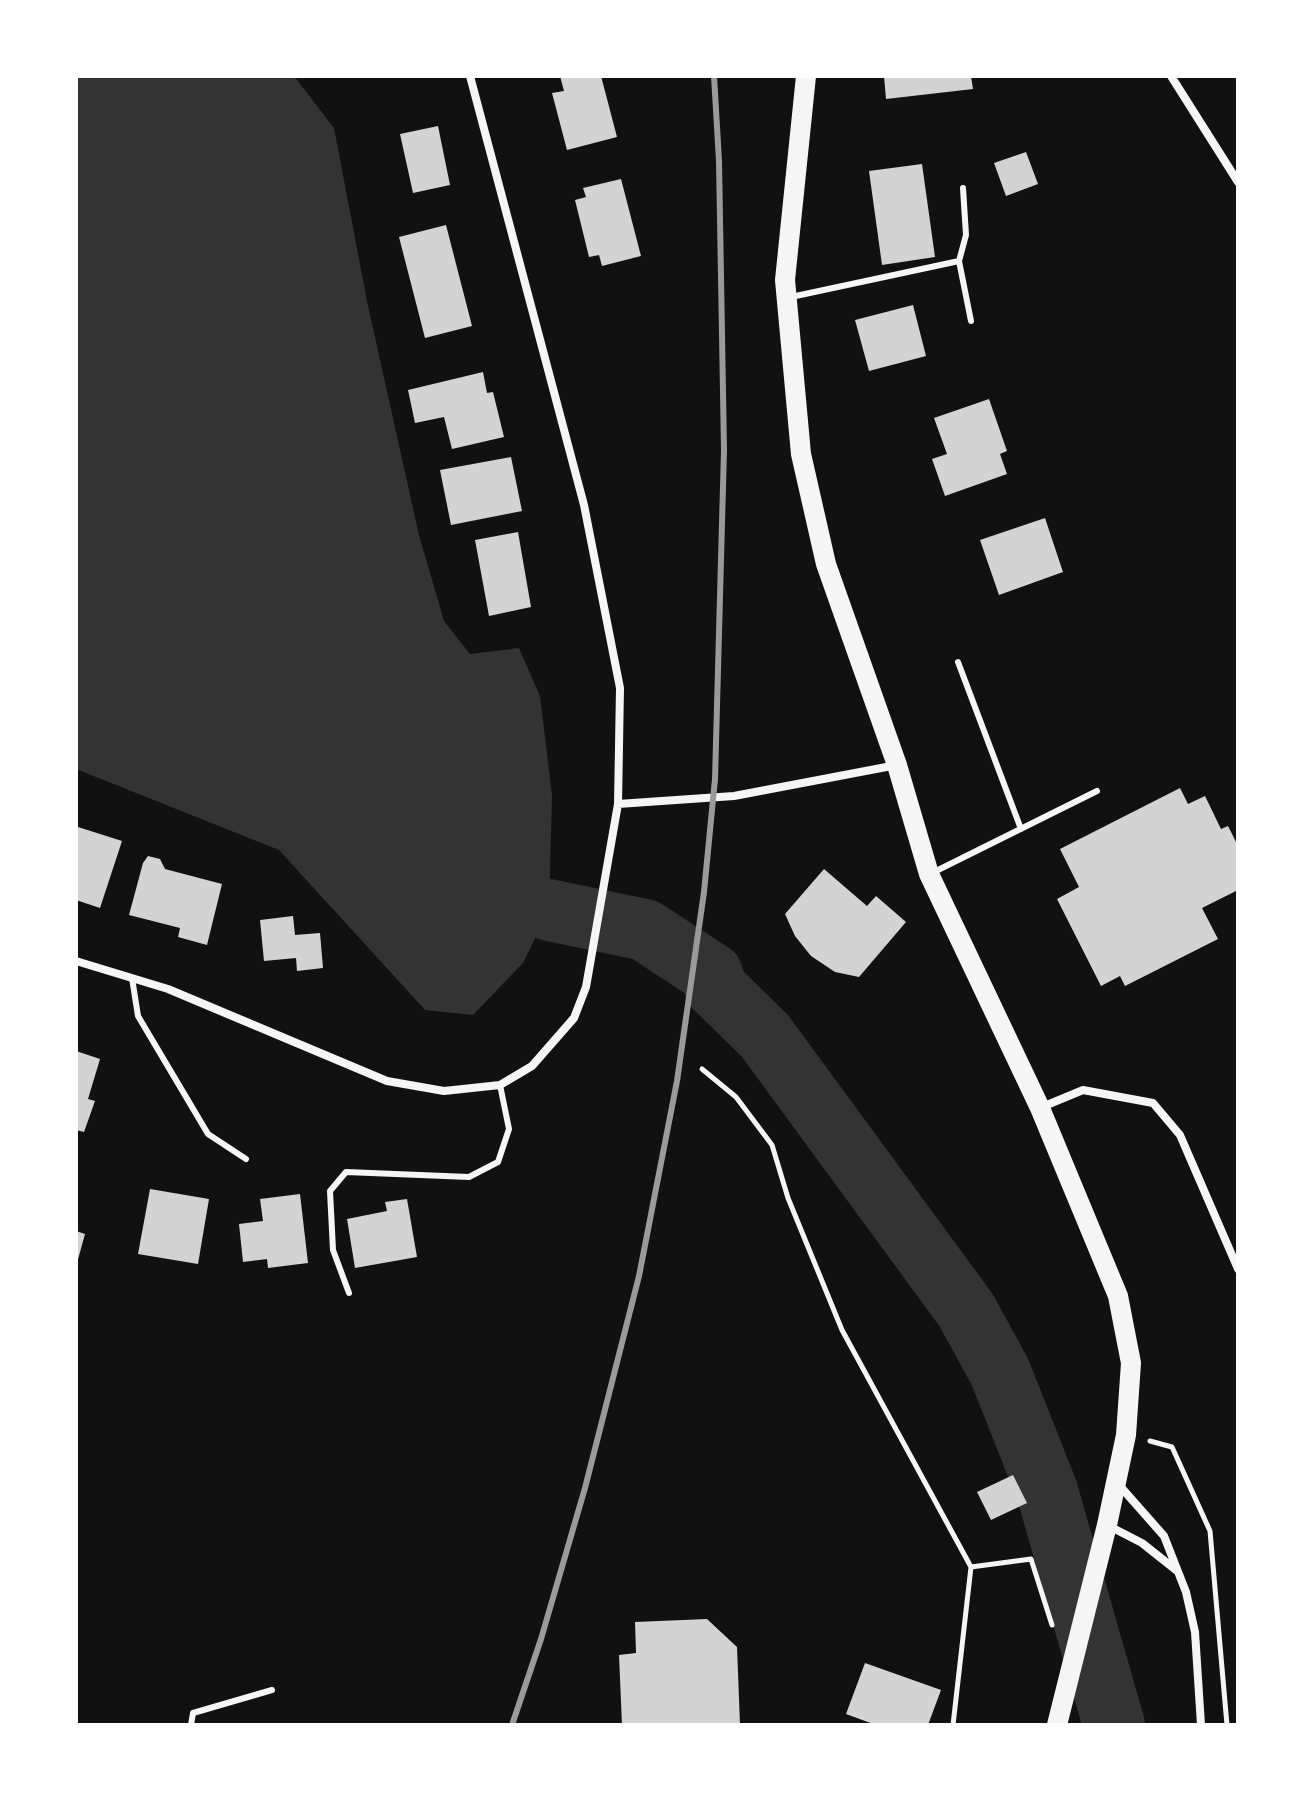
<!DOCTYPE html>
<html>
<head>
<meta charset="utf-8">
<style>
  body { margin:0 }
  #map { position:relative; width:1314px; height:1801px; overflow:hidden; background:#111; font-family:"PT Sans",sans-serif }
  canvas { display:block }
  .frame { position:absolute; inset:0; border:78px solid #fff; pointer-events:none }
</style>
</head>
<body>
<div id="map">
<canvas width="1314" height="1801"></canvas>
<div class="frame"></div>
</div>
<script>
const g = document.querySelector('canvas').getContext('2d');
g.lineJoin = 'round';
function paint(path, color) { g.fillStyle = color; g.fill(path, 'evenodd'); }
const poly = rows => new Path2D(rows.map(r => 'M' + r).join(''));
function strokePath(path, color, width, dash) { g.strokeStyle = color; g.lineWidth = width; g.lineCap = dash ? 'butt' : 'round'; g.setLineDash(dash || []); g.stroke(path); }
const water = poly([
  [76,76,294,76,334,128,367,301,419,535,444,621,470,654,519,648,540,696,552,795,549,910,523,963,473,1015,425,1010,279,850,76,769]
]);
const river = poly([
  [549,910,645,930,712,974,715,987,765,1036,966,1310,1000,1372,1047,1491,1114,1725]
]);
const building = poly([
  [560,76,601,76,617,137,567,150,552,93,564,91],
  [884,76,971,76,973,89,886,99],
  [438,126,450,185,413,193,400,134],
  [1026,152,1038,184,1006,196,994,163],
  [922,164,935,257,882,265,869,171],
  [621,179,641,256,602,266,599,255,589,257,575,200,586,197,583,188],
  [446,225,472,326,425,338,399,237],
  [913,305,926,356,869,371,855,320],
  [483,372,487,393,493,392,504,437,452,449,444,417,415,423,408,390],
  [989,399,1007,451,1000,454,1007,474,945,496,932,459,947,454,934,418],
  [511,457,522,511,451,525,440,470],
  [1045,518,1063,572,999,595,980,540],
  [518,532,531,607,489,616,475,540],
  [1180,788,1188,804,1205,796,1221,829,1228,826,1238,846,1238,890,1202,908,1218,939,1125,986,1120,976,1101,986,1057,899,1079,887,1060,849],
  [78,827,122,841,100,908,76,900],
  [148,856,160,859,165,869,222,884,207,945,178,937,180,928,129,915,143,863],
  [824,869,867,906,876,896,906,922,859,977,835,972,811,956,795,936,785,914],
  [293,916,295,935,320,933,323,968,297,971,296,958,264,961,260,920],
  [76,1051,100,1059,88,1099,95,1101,84,1132,76,1130],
  [150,1189,209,1199,198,1264,138,1254],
  [300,1194,308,1263,268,1268,267,1259,243,1262,239,1224,263,1221,260,1199],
  [407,1199,417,1257,355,1268,347,1219,387,1211,385,1202],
  [76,1231,85,1234,77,1263,76,1263],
  [1013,1475,1027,1503,991,1520,977,1492],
  [707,1619,737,1647,740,1725,622,1725,619,1655,636,1653,635,1622],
  [865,1663,941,1690,928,1725,876,1725,846,1714]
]);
const path = poly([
  [702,1069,736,1097,772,1145,788,1198,842,1330,971,1567,953,1725],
  [1150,1441,1172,1447,1210,1531,1227,1725],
  [971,1567,1031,1559,1052,1625]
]);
const service = poly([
  [963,188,966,235,959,261,971,321],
  [791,297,959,261],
  [958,662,1021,829],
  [932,873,1097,791],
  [132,978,138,1016,208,1134,246,1159],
  [349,1293,333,1250,330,1191,346,1172,469,1177,498,1162,509,1129,500,1085],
  [191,1725,193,1713,272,1690]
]);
const minor = poly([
  [1171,76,1238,182],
  [618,804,734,796,897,765],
  [76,961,168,989,387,1081,444,1091,500,1085,532,1066,574,1018,586,987,618,804,620,688,584,505,470,76],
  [1042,1107,1083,1090,1153,1103,1180,1135,1238,1269],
  [1119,1485,1164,1536,1186,1592,1195,1632,1201,1725],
  [1107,1525,1142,1543,1176,1570]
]);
const primary = poly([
  [806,76,785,280,801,454,826,564,897,765,929,874,1040,1108,1118,1296,1131,1363,1126,1435,1107,1525,1057,1725]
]);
const rail = poly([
  [512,1725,541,1639,585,1488,639,1276,677,1081,704,892,715,779,724,450,719,161,714,76]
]);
paint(water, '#333');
strokePath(river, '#333', 62);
paint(building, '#d3d3d3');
strokePath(path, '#f5f5f5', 5);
strokePath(service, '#f5f5f5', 6);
strokePath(minor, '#f5f5f5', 8);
strokePath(primary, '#f5f5f5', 20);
strokePath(rail, '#9a9a9a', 6);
</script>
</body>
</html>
